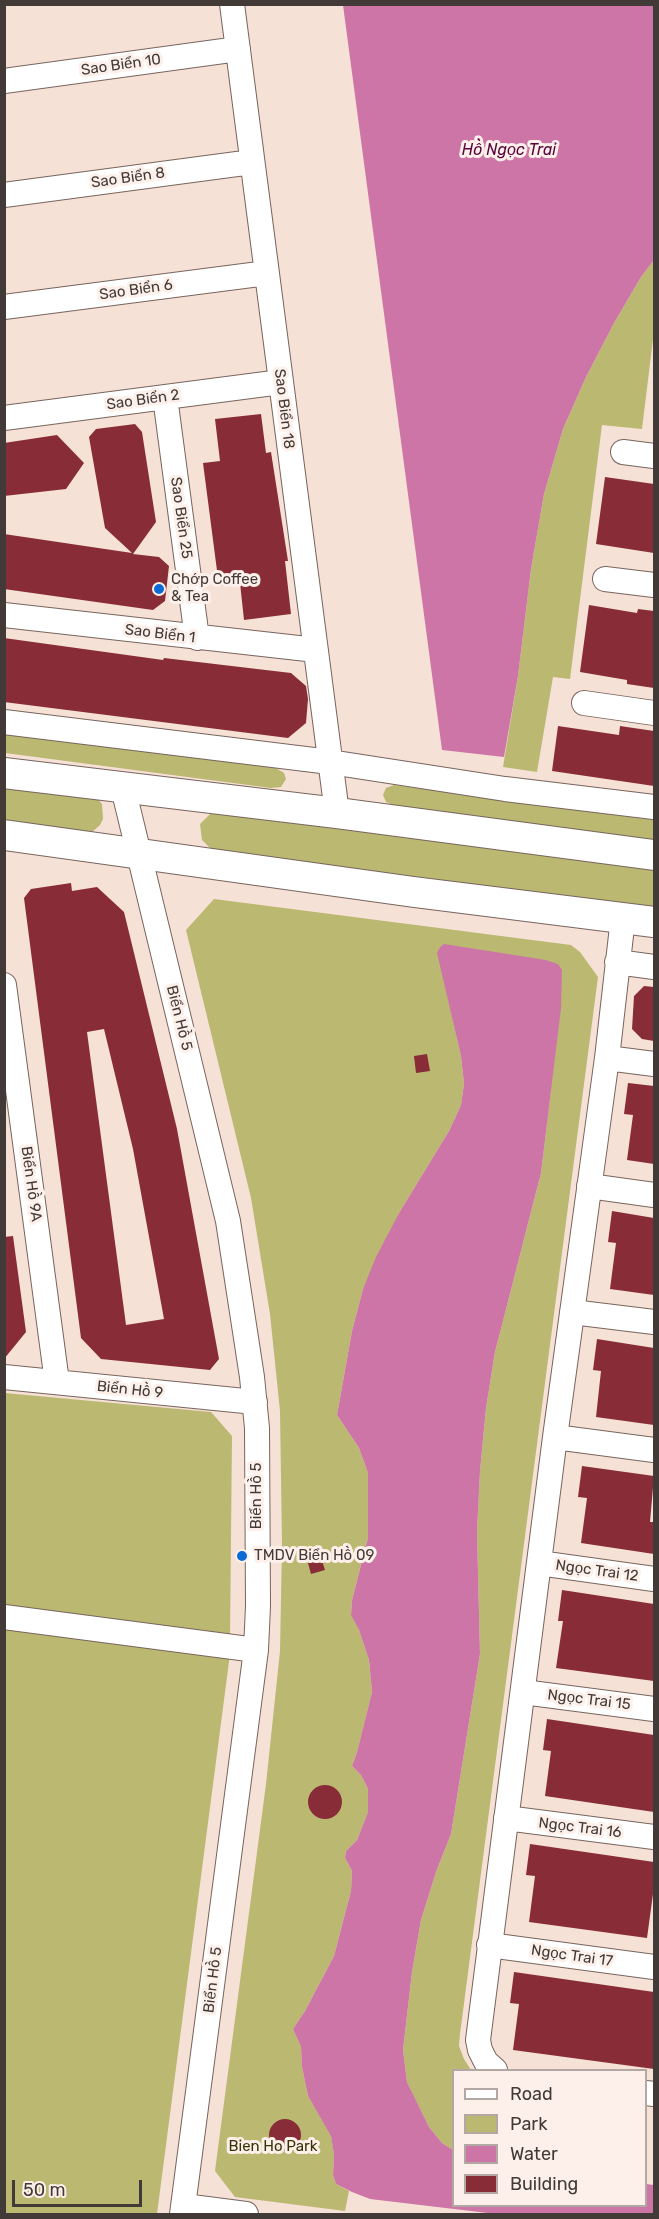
<!DOCTYPE html>
<html>
<head>
<meta charset="utf-8">
<style>
  body { margin:0 }
  #map { position:relative; width:659px; height:2219px; overflow:hidden; background:#f6e1d7; font-family:Rubik,sans-serif }
  canvas { display:block }
  .frame { position:absolute; inset:0; border:6px solid #423a36; pointer-events:none }
  .legend { position:absolute; left:452px; top:2069px; width:195px; height:138px; box-sizing:border-box; background:#fdf0ea; border:2px solid #b2a7a2; margin:0; padding:8px 10px; list-style:none; font-size:18px; color:#423a36 }
  .legend li { display:flex; align-items:center; gap:12px; height:30px }
  .legend b { width:30px; border:2px solid #b2a7a2 }
  .scale { position:absolute; left:12px; top:2180px; width:130px; height:27px; box-sizing:border-box; border:3px solid #423a36; border-top:0; padding-left:8px; font-size:18px; line-height:21px; white-space:nowrap; color:#423a36; -webkit-text-stroke:4px #fdf0ea; paint-order:stroke }
</style>
</head>
<body>
<div id="map">
<canvas width="659" height="2219"></canvas>
<div class="frame"></div>
<ul class="legend">
<li><b style="height:8px;background:#fff"></b>Road</li>
<li><b style="height:16px;background:#bbb872"></b>Park</li>
<li><b style="height:16px;background:#cd75a6"></b>Water</li>
<li><b style="height:16px;background:#882c38"></b>Building</li>
</ul>
<div class="scale">50 m</div>
</div>
<script>
const g = document.querySelector('canvas').getContext('2d');
g.lineJoin = 'round';
function paint(path, color) { g.fillStyle = color; g.fill(path, 'evenodd'); }
const poly = rows => new Path2D(rows.map(r => 'M' + r).join(''));
function strokePath(path, color, width, dash) { g.strokeStyle = color; g.lineWidth = width; g.lineCap = dash ? 'butt' : 'round'; g.setLineDash(dash || []); g.stroke(path); }
function drawText(font, color, halo, rows, align = 'center') {
  g.font = font + ' Rubik,sans-serif'; g.lineWidth = 6; g.setLineDash([]); g.textBaseline = 'middle'; g.strokeStyle = halo; g.fillStyle = color; for (const [text, x, y, turn = 0] of rows) {
    g.save(); g.translate(x, y); g.rotate((+turn || 0) * Math.PI / 180); g.textAlign = isNaN(turn) ? turn : align; if (halo) g.strokeText(text, 0, 0); g.fillText(text, 0, 0); g.restore();
  }
}
const green = poly([
  [654,260,654,331,642,429,602,425,570,679,553,677,537,772,503,767,518,676,531,569,544,494,563,429,586,377,614,323,641,277],
  [5,733,276,768,284,773,286,779,281,787,271,788,5,753],
  [5,783,97,798,102,804,103,819,100,825,91,833,5,823],
  [394,785,654,820,654,840,393,805,386,802,383,795,386,788],
  [219,812,654,869,654,908,212,850,202,840,200,824,211,813],
  [214,899,571,945,580,952,598,977,460,2034,459,2046,464,2059,471,2070,454,2070,453,2150,442,2143,429,2127,417,2103,407,2082,403,2050,412,1972,421,1920,436,1872,451,1834,480,1654,477,1532,480,1471,486,1408,495,1352,541,1173,551,1089,440,947,438,953,461,1056,464,1084,461,1105,449,1131,399,1213,363,1289,352,1331,337,1415,359,1448,368,1473,368,1538,352,1600,351,1614,359,1630,369,1660,372,1692,357,1752,352,1766,361,1775,368,1789,368,1812,357,1840,346,1851,345,1858,352,1871,351,1891,334,1956,305,2011,293,2029,301,2047,302,2067,308,2096,331,2135,334,2155,333,2175,336,2184,349,2191,345,2211,235,2197,215,2171,266,1784,280,1651,282,1545,280,1411,270,1314,251,1198,186,930],
  [5,1393,211,1412,232,1436,230,1637,5,1609],
  [5,1627,230,1654,157,2214,5,2214]
]);
const water = poly([
  [343,5,654,5,654,260,641,277,614,323,586,377,563,429,544,494,531,569,518,676,504,757,442,750],
  [444,944,546,960,558,964,562,970,561,1008,541,1173,495,1352,486,1408,480,1471,477,1532,480,1654,451,1834,436,1872,421,1920,412,1972,403,2050,407,2082,429,2127,442,2143,453,2150,454,2206,646,2206,646,2184,654,2185,654,2214,496,2214,370,2199,352,2192,336,2184,333,2175,334,2155,331,2136,308,2096,302,2067,301,2047,293,2029,305,2011,334,1956,351,1891,352,1871,345,1858,346,1851,357,1840,368,1812,368,1789,361,1775,352,1766,357,1752,372,1692,369,1660,359,1630,351,1615,352,1600,368,1538,368,1473,359,1448,337,1415,352,1331,363,1289,376,1257,399,1213,449,1131,461,1105,464,1084,461,1056,437,953,440,947]
]);
const building = poly([
  [261,414,266,453,271,452,288,561,285,561,291,614,244,620,240,583,219,586,203,463,220,461,215,419],
  [135,424,142,432,156,522,133,554,159,557,169,566,165,601,153,610,4,589,4,534,132,553,105,528,89,437,96,429],
  [57,435,84,463,66,489,4,496,4,443],
  [605,477,654,484,654,553,596,544],
  [589,605,637,613,638,609,654,611,654,688,627,684,627,680,580,672],
  [4,638,163,660,164,658,291,673,306,686,308,699,306,723,288,738,4,702],
  [558,726,619,735,620,726,654,731,654,786,552,771],
  [71,883,72,891,97,887,124,912,177,1129,219,1359,210,1370,101,1359,81,1338,24,898,31,889],
  [104,1029,133,1149,164,1319,126,1325,87,1032],
  [644,986,654,987,654,1041,642,1039,632,1029,634,996],
  [427,1054,430,1071,416,1073,414,1056],
  [628,1083,654,1086,654,1164,627,1160,633,1115,624,1114],
  [612,1211,654,1218,654,1295,610,1289,616,1243,608,1242],
  [13,1236,26,1332,4,1359,4,1237],
  [597,1339,654,1348,654,1425,596,1417,601,1371,593,1370],
  [582,1466,654,1476,650,1522,654,1522,654,1554,581,1543,587,1498,578,1497],
  [318,1548,325,1570,311,1574,305,1552],
  [562,1590,654,1604,654,1681,556,1668,563,1621,558,1621],
  [547,1719,654,1735,654,1812,545,1796,551,1751,543,1750],
  '308 1802a17 17 0 1 1 34 0a17 17 0 1 1-34 0Z',
  [530,1844,654,1862,654,1894,653,1894,647,1938,529,1922,535,1876,526,1875],
  [514,1972,654,1992,654,2069,513,2050,519,2004,510,2003],
  '269 2135a16 16 0 1 1 32 0a16 16 0 1 1-32 0Z'
]);
const minor = poly([
  [232,4,337,813],
  [4,81,238,49],
  [4,195,252,162],
  [4,307,267,273],
  [165,397,197,638],
  [4,418,281,382],
  [623,452,654,456],
  [605,579,654,585],
  [4,615,316,650],
  [584,703,654,713],
  [4,722,330,762,505,789,654,807],
  [123,788,228,1221,252,1377,257,1428,258,1606,256,1650,182,2214],
  [617,962,654,967],
  [4,985,57,1382],
  [607,1058,654,1064],
  [589,1186,654,1195],
  [572,1312,654,1322],
  [4,1377,255,1402],
  [555,1437,654,1450],
  [539,1563,654,1579],
  [4,1617,256,1650],
  [523,1692,654,1709],
  [506,1818,654,1837],
  [489,1945,654,1967],
  [495,2070,486,2062,480,2050,478,2040,555,1437,607,1058,623,918],
  [646,2093,654,2094],
  [184,2206,246,2214]
]);
const major = poly([
  [4,773,337,813,654,855],
  [4,835,414,892,654,922]
]);
const markers = [
  [159,589,6,"#0b6ad3"],
  [242,1556,6,"#0b6ad3"]
];
const streetNames = [
  ["Sao Biển 10",121,65,-8],
  ["Sao Biển 8",128,178,-8],
  ["Sao Biển 6",136,290,-8],
  ["Sao Biển 2",143,400,-8],
  ["Sao Biển 18",284,409,83],
  ["Sao Biển 25",181,518,82],
  ["Sao Biển 1",160,634,7],
  ["Biển Hồ 5",179,1018,76],
  ["Biển Hồ 9A",31,1184,82],
  ["Biển Hồ 9",130,1390,6],
  ["Biển Hồ 5",257,1496,-90],
  ["Ngọc Trai 12",597,1571,8],
  ["Ngọc Trai 15",589,1700,7],
  ["Ngọc Trai 16",580,1828,7],
  ["Ngọc Trai 17",572,1956,8],
  ["Biển Hồ 5",213,1980,-83]
];
const poiNames = [
  ["Chớp Coffee",171,580],
  ["& Tea",171,597],
  ["TMDV Biển Hồ 09",254,1556]
];
const parkNames = [
  ["Bien Ho Park",273,2147]
];
const waterNames = [
  ["Hồ Ngọc Trai",509,150]
];
paint(green, '#bbb872');
paint(water, '#cd75a6');
paint(building, '#882c38');
strokePath(minor, '#78655d', 26);
strokePath(major, '#78655d', 32);
strokePath(minor, '#fff', 24);
strokePath(major, '#fff', 30);
for (const [x, y, r, color] of markers) { const dot = new Path2D(); dot.arc(x, y, r, 0, 2 * Math.PI); g.fillStyle = color; g.fill(dot); strokePath(dot, '#fdf0ea', 2); }
drawText('15px', '#423a36', '#fdf0ea', streetNames);
drawText('15px', '#423a36', '#fdf0ea', poiNames, 'left');
drawText('15px', '#363407', '#fdf0ea', parkNames);
drawText('italic 16px', '#57053c', '#fdf0ea', waterNames);
</script>
</body>
</html>
